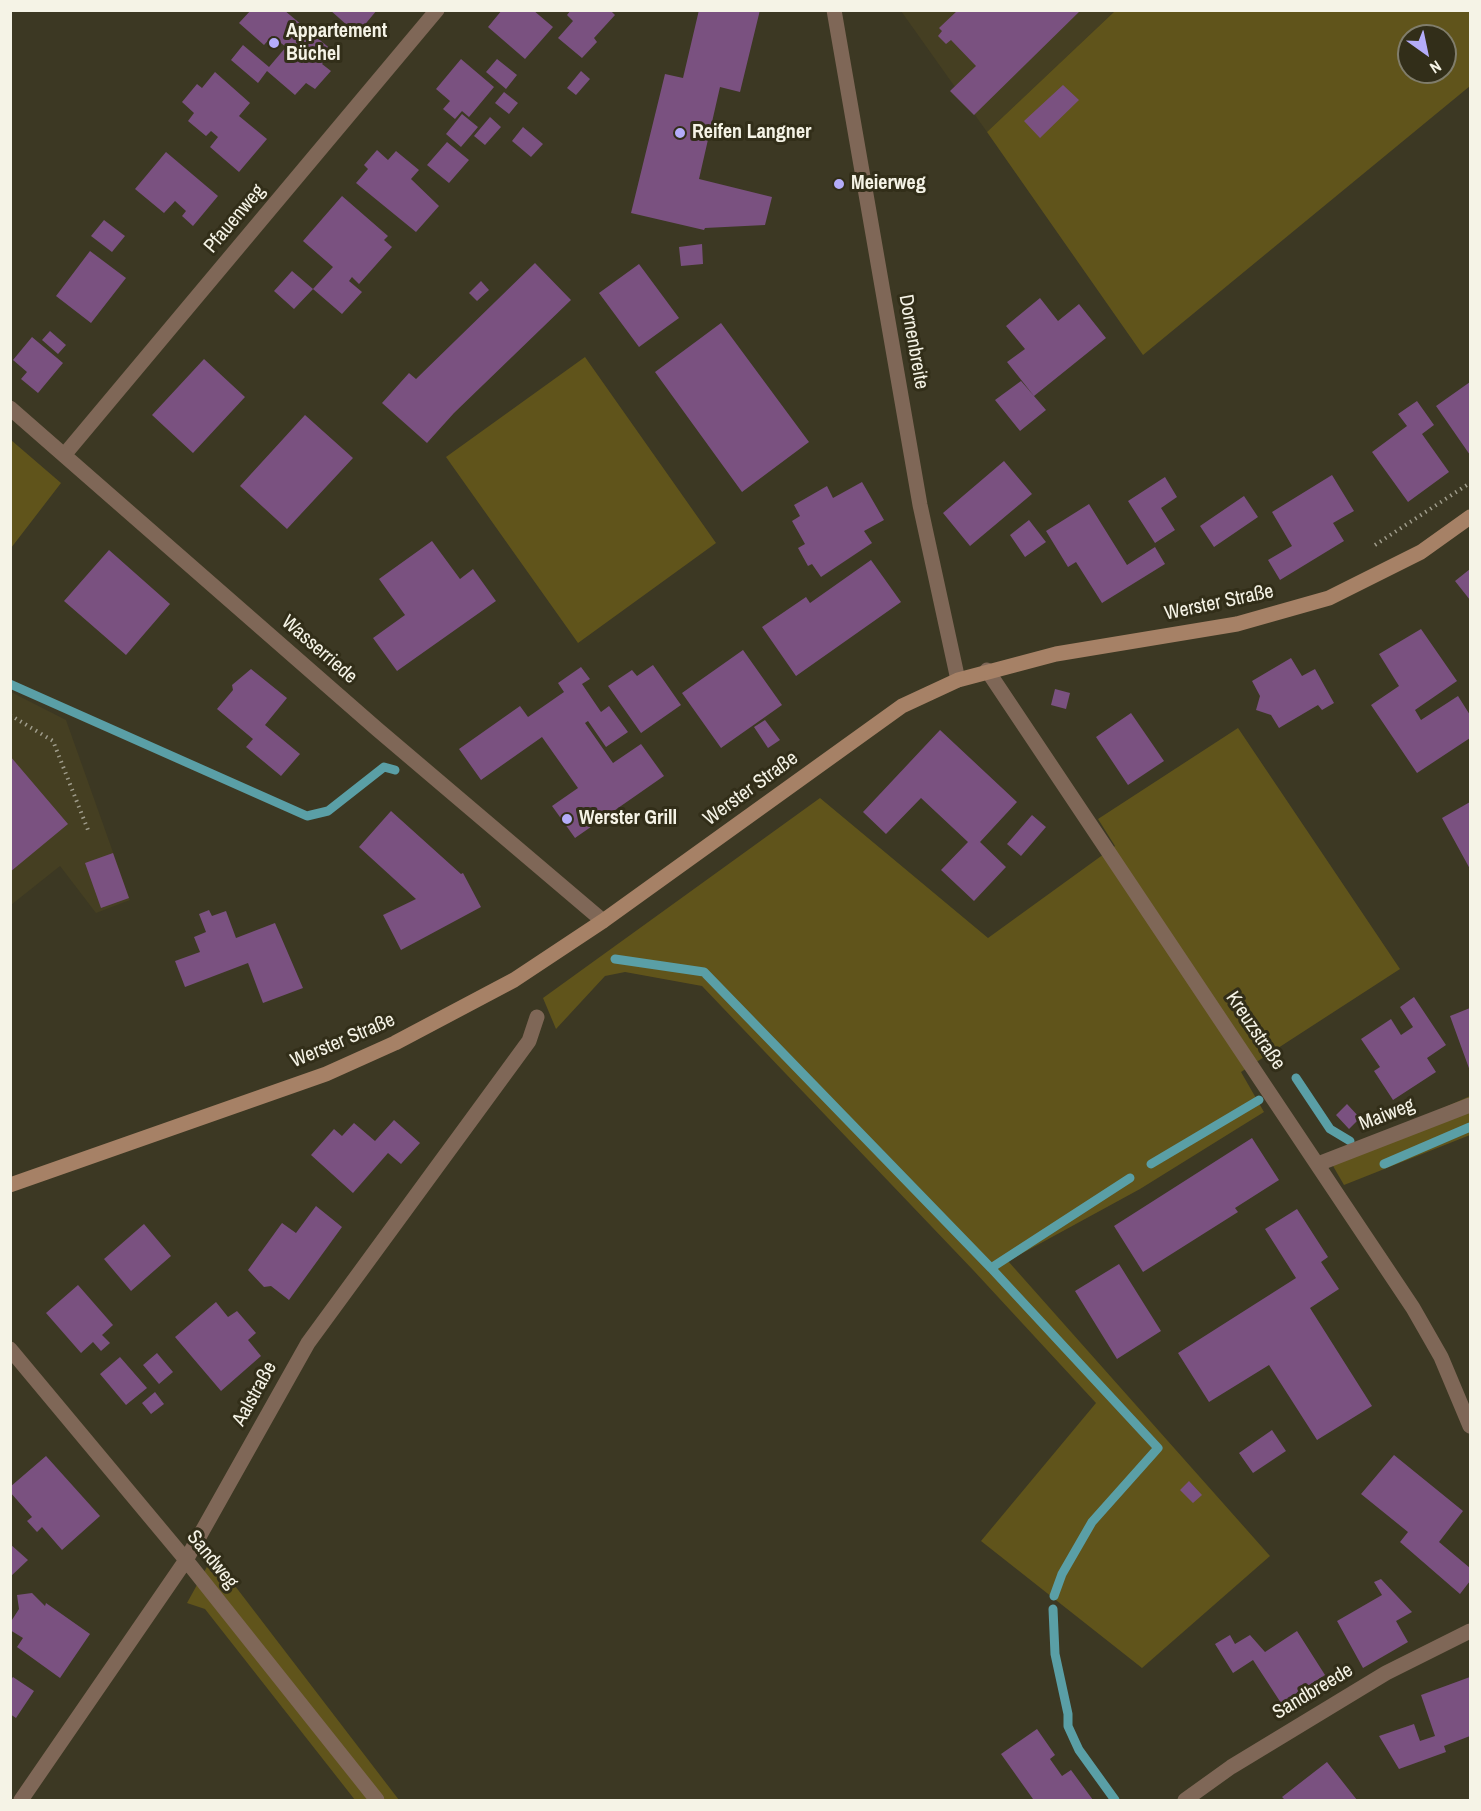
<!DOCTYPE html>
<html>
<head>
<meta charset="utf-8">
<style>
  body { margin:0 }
  #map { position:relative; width:1481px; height:1811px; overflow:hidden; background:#3c3823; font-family:"Archivo Narrow",sans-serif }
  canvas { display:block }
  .frame { position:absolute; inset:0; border:12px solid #f5f3e6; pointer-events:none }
  .north { position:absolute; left:1397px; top:24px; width:60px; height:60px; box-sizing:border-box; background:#322e19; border:2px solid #807d6b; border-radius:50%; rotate:147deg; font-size:16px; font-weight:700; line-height:24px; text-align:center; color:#f5f3e6 }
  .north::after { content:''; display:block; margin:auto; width:21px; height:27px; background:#b4acf9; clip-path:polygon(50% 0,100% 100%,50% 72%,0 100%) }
</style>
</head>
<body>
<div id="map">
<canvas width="1481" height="1811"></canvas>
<div class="frame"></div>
<div class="north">N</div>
</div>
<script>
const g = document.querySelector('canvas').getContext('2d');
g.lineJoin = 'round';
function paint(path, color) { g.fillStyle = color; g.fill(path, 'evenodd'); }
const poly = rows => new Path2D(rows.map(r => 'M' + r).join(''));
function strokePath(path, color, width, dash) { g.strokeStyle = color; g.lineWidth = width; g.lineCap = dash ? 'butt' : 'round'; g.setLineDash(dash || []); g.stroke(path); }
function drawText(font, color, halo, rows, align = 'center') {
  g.font = font + ' "Archivo Narrow",sans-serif'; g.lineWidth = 6; g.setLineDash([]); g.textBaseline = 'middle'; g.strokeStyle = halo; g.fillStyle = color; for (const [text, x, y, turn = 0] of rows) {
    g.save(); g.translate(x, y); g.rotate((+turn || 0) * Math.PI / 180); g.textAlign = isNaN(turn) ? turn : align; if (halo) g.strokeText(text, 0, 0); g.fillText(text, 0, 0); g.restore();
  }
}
const built = poly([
  [901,11,1115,11,987,132],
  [11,692,66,720,130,900,96,913,60,866,11,905]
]);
const green = poly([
  [1115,11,1470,11,1470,86,1143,355,987,132],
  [1409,36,1445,36,1445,72,1409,72],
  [585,357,716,543,578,643,446,457],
  [11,440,61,483,11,548],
  [1238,728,1400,969,1241,1072,1264,1112,1140,1189,1008,1261,1270,1556,1142,1668,981,1541,1096,1403,974,1271,702,986,625,972,605,976,556,1029,543,998,820,798,988,938,1115,846,1098,819],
  [1470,1096,1470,1135,1344,1185,1329,1159],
  [214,1554,219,1565,399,1800,355,1800,205,1609,187,1603]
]);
const stream = poly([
  [10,684,307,816,328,811,384,767,395,770],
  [615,959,704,972,991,1268,1130,1178],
  [1296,1078,1330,1129,1350,1141],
  [1151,1164,1259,1100],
  [1384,1164,1470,1127],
  [991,1268,1158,1448,1092,1522,1062,1574,1054,1596],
  [1053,1609,1055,1654,1068,1714,1068,1726,1079,1750,1115,1800]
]);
const building = poly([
  [251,10,284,10,333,51,322,64,331,71,315,89,306,83,295,95,267,71,258,83,231,60,243,45,269,67,286,47,272,36,264,45,239,23],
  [330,10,377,10,357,34],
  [502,10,533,10,553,27,525,59,488,27],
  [571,10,610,10,615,15,594,38,597,42,582,58,558,38,573,21,567,15],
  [699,10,760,10,740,92,720,87,699,179,772,197,765,225,705,228,704,230,631,213,665,74,683,78],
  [958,10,1081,10,974,115,950,91,976,66,951,40,946,44,938,36,942,31,939,28],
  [461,59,494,87,469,117,462,111,455,119,443,109,450,101,436,89],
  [497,59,517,75,506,89,486,72],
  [581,71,590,79,576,95,567,88],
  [215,72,250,103,239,116,267,139,239,172,210,147,218,137,211,131,206,136,188,121,194,113,182,102,197,84,202,88],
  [1063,85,1079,100,1040,138,1024,121],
  [504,92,518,103,509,114,495,103],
  [462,114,478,127,461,147,446,134],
  [490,117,501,127,485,145,474,136],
  [523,127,543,144,531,157,512,141],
  [447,142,469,160,449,183,427,165],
  [377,150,388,160,396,151,419,170,411,179,439,206,416,232,356,183,368,169,364,165],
  [166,152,218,196,193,226,182,216,186,211,175,201,164,213,135,189],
  [342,196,388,236,384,240,392,247,359,284,352,277,349,281,362,292,342,314,313,289,333,267,303,241],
  [104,220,125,236,112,252,91,236],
  [702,244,703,264,681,266,679,247],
  [90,251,126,278,91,323,56,296],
  [535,263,571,300,454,413,427,443,382,403,409,373,416,379],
  [639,264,679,318,639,347,599,293],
  [292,271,313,289,294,309,274,291],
  [481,281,489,290,477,301,469,293],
  [1040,298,1058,321,1079,304,1106,338,1034,396,1007,362,1025,349,1006,326],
  [721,323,809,442,742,492,655,372],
  [50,331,66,345,58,354,42,340],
  [32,337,63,363,38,393,21,379,27,372,13,360],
  [204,359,245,397,193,453,152,415],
  [1021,381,1046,410,1020,431,995,400],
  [1470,382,1470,455,1436,406],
  [1417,401,1434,425,1422,434,1449,472,1408,502,1372,452,1407,426,1398,414],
  [305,415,353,458,287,529,240,486],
  [1004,461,1032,494,970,546,943,513],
  [1332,475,1354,511,1333,523,1344,541,1280,580,1268,560,1292,546,1272,512],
  [1165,477,1177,497,1161,508,1175,530,1155,543,1128,501],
  [862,482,884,520,864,531,872,543,821,577,812,564,808,566,798,548,805,544,792,521,800,516,794,505,827,486,833,498],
  [1244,496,1258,517,1214,547,1200,526],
  [1089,504,1127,565,1155,547,1165,564,1102,603,1076,562,1068,567,1046,531],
  [1029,520,1046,542,1025,557,1010,535],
  [432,541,460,579,473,569,496,601,397,671,373,638,405,615,379,579],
  [109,550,170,604,126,655,64,601],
  [871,560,901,602,796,676,762,627,806,597,810,603],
  [1470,569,1470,600,1455,581],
  [1421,629,1457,681,1415,710,1421,720,1458,696,1470,715,1470,738,1417,773,1371,705,1399,686,1379,654],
  [743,650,782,705,721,748,682,693],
  [1291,658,1302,676,1315,669,1334,703,1322,710,1318,705,1279,728,1271,715,1256,710,1260,696,1252,681],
  [653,665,681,705,641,733,608,686,632,670,637,676],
  [581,667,590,679,582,684,601,712,609,706,628,732,606,747,588,721,585,723,613,763,641,744,664,776,575,838,552,806,578,788,542,737,481,780,459,749,520,706,528,717,564,692,558,683],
  [251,669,287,698,265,725,300,754,281,776,246,747,253,739,217,709,233,690,232,685],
  [1055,689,1070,693,1066,709,1051,705],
  [1131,713,1164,761,1128,785,1096,737],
  [765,720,780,740,768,748,754,727],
  [940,730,1017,802,980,842,1006,867,974,901,941,870,968,842,921,798,886,834,863,812],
  [10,756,68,824,10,872],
  [1470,802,1470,869,1442,818],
  [391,811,461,874,463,873,481,907,401,950,383,915,416,899,359,847],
  [1032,815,1046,827,1021,856,1007,844],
  [113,853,129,898,101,908,85,863],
  [209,910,212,916,226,911,236,938,275,923,303,988,263,1003,248,963,185,987,175,961,200,952,194,937,206,932,199,914],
  [1414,997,1446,1045,1427,1058,1436,1072,1393,1100,1374,1071,1380,1067,1361,1039,1391,1019,1401,1035,1413,1027,1400,1007],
  [1470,1008,1470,1071,1450,1016],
  [1347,1104,1360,1118,1349,1129,1336,1115],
  [394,1120,420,1143,401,1164,388,1153,353,1193,311,1155,334,1129,342,1136,354,1123,375,1141],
  [1252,1138,1279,1180,1235,1208,1238,1212,1143,1272,1114,1226],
  [316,1206,342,1227,289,1300,271,1286,264,1287,248,1270,282,1223,296,1233],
  [1297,1209,1328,1257,1321,1262,1339,1289,1310,1308,1372,1406,1317,1440,1269,1365,1209,1402,1178,1353,1296,1278,1265,1229],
  [144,1224,171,1256,131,1291,104,1259],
  [1119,1264,1161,1331,1117,1359,1075,1291],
  [78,1285,113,1325,102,1335,110,1343,101,1351,93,1342,81,1353,46,1313],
  [216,1302,228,1317,237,1311,256,1333,248,1340,261,1356,221,1391,175,1337],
  [157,1353,173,1372,159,1384,143,1365],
  [120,1357,147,1388,126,1405,100,1374],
  [155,1392,164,1404,151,1414,142,1403],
  [1272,1430,1286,1451,1253,1473,1239,1453],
  [1394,1455,1463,1511,1439,1542,1470,1568,1470,1581,1460,1594,1400,1542,1408,1532,1361,1494],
  [46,1456,100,1516,62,1550,42,1527,37,1532,27,1521,32,1517,10,1492,10,1487],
  [1189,1481,1202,1495,1193,1503,1180,1490],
  [10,1544,28,1560,10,1577],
  [1381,1579,1412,1612,1396,1621,1408,1642,1363,1668,1337,1621,1382,1595,1374,1582],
  [32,1593,45,1606,46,1603,90,1634,60,1678,17,1647,23,1638,10,1630,10,1623,19,1609,17,1595],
  [1297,1631,1325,1675,1281,1703,1253,1660,1233,1673,1215,1644,1230,1635,1235,1644,1250,1635,1265,1652],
  [13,1677,34,1691,16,1718,10,1714,10,1681],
  [1470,1677,1470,1736,1444,1746,1446,1752,1399,1769,1379,1736,1414,1724,1420,1741,1435,1736,1421,1695],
  [1037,1729,1055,1755,1050,1759,1062,1776,1071,1770,1093,1800,1031,1800,1033,1799,1001,1754],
  [1327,1762,1357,1800,1285,1800,1282,1797]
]);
const path = poly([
  [1375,545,1470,483],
  [10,715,53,741,88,830]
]);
const street = poly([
  [834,10,920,505,958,680],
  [10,408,377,729,603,921],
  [65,454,437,10],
  [987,670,1413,1308,1441,1357,1470,1426],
  [1318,1164,1470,1105],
  [10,1349,186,1560,377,1800],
  [21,1800,186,1560,308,1343,529,1041,537,1017],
  [1185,1800,1231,1767,1386,1673,1470,1631]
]);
const secondary = poly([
  [10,1185,326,1074,395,1043,514,980,603,921,902,706,958,680,1056,654,1237,624,1329,598,1421,552,1470,517]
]);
const markers = [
  [274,43,6,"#b4acf9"],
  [680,133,6,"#b4acf9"],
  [839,184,6,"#b4acf9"],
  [567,819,6,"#b4acf9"]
];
const poiNames = [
  ["Appartement",286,32],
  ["Büchel",286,55],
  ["Reifen Langner",692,133],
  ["Meierweg",851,184],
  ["Werster Grill",579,819]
];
const streetNames = [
  ["Pfauenweg",235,219,-50],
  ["Dornenbreite",913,342,80],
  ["Werster Straße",1219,603,-12],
  ["Wasserriede",319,650,41],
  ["Werster Straße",751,789,-36],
  ["Kreuzstraße",1255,1031,56],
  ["Werster Straße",343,1041,-23],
  ["Maiweg",1387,1115,-21],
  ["Aalstraße",255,1394,-61],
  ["Sandweg",212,1560,51],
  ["Sandbreede",1313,1692,-31]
];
paint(built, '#453f22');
paint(green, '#60541b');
strokePath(stream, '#5a9fa6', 9);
paint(building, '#7a5180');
strokePath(path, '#9f9c8b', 4, [1.5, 4.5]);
strokePath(street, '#7f6757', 15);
strokePath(secondary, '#a68166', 15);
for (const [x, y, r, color] of markers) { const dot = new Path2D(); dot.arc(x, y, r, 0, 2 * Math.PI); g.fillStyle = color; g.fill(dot); strokePath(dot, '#322e19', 2); }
drawText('bold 20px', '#f5f3e6', '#322e19', poiNames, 'left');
drawText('20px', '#f5f3e6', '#322e19', streetNames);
</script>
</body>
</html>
